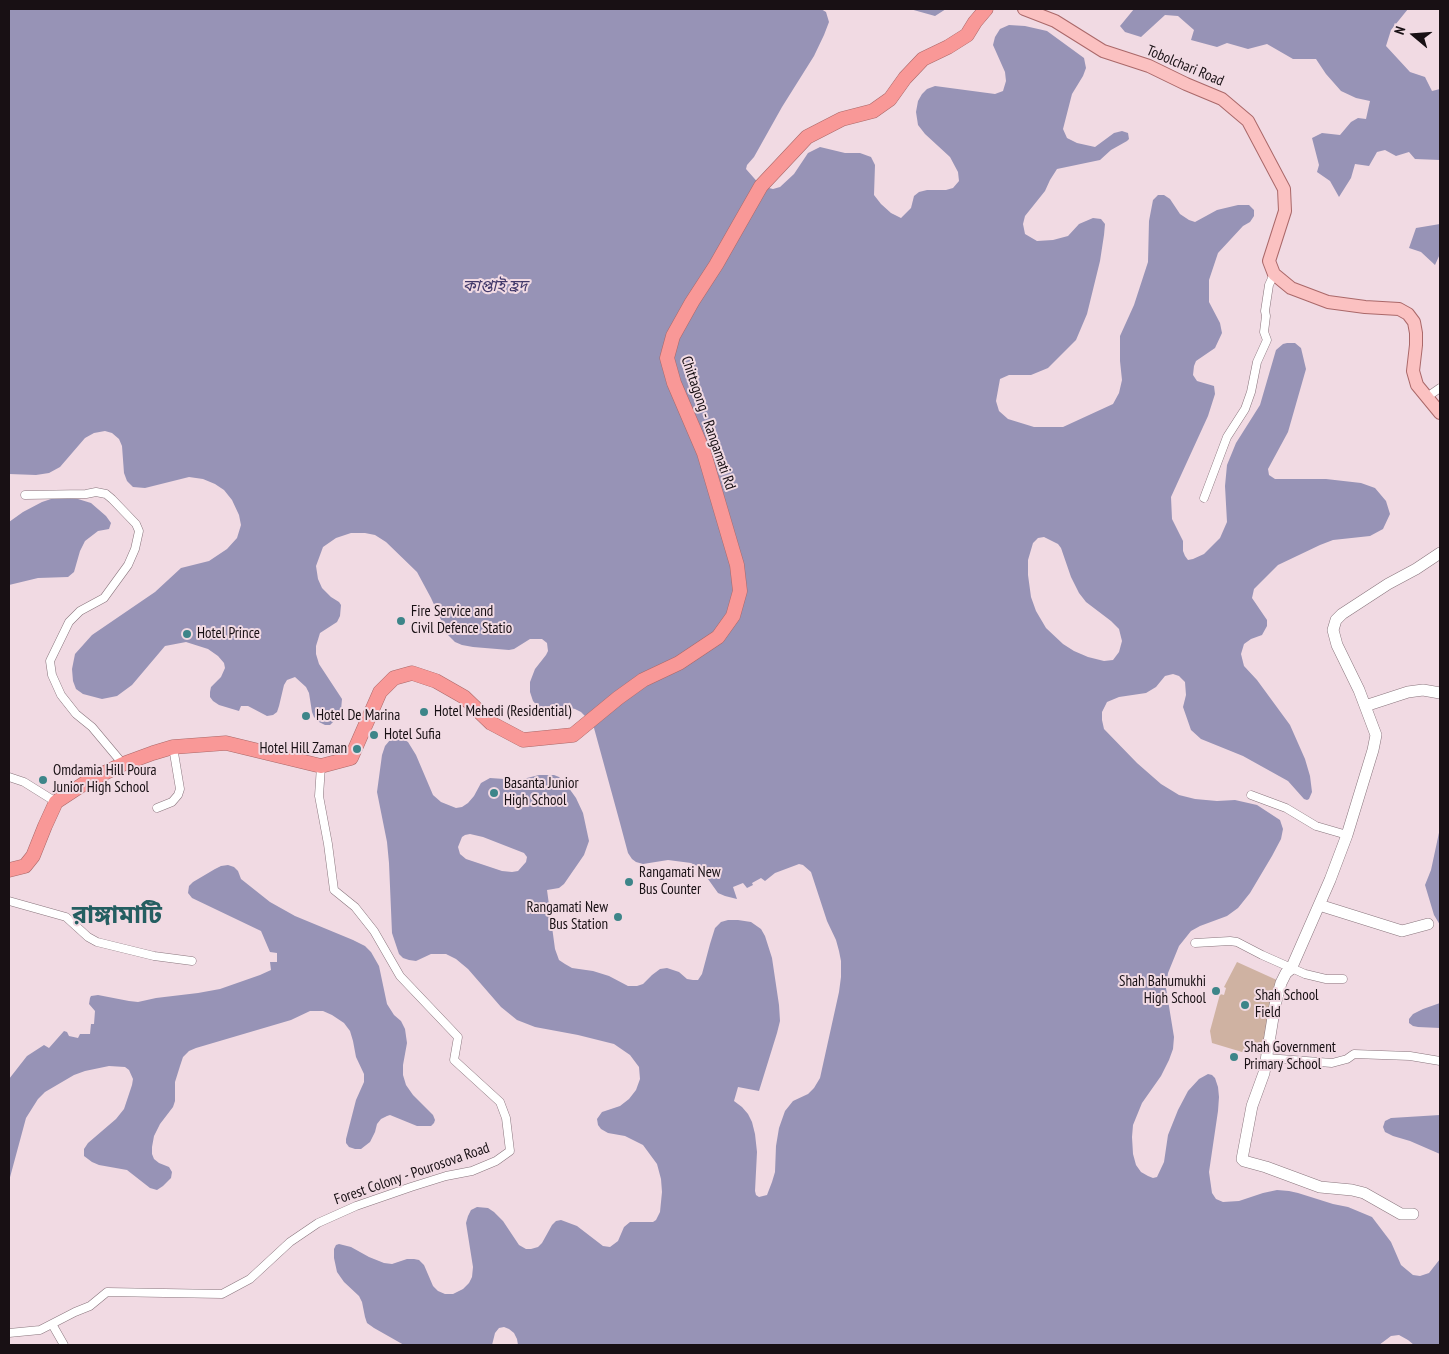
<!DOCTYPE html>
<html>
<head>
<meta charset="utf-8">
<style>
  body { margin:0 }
  #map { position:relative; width:1449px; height:1354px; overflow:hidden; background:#f1dae3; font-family:"PT Sans Narrow",sans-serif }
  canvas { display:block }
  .frame { position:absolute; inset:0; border:10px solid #181014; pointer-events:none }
  .north { position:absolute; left:1389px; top:10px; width:50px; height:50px; -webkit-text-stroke:4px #f1dae3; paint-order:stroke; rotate:288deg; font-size:14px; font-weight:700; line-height:20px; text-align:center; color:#181014 }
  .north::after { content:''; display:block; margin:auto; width:18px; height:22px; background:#181014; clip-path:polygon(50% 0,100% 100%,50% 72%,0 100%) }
</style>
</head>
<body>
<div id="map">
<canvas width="1449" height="1354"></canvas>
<div class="frame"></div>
<div class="north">N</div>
</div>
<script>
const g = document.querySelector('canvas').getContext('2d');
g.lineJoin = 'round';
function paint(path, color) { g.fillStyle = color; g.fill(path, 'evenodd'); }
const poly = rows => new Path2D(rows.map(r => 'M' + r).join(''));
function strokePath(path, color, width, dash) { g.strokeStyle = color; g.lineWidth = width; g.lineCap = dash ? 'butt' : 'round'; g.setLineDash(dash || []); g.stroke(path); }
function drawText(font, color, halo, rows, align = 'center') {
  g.font = font + ' "PT Sans Narrow","Noto Sans Bengali",sans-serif'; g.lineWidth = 4; g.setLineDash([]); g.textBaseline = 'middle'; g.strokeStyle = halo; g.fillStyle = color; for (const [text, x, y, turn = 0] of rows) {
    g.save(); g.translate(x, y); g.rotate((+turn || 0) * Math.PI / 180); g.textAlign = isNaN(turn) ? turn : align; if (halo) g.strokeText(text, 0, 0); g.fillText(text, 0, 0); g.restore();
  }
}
const green = poly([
  [1237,962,1279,981,1263,1055,1246,1051,1242,1052,1212,1043,1210,1031,1220,994,1224,995,1226,988,1224,987]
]);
const water = poly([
  [9,9,821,9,826,12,829,22,824,35,814,56,782,107,754,157,747,165,746,169,761,186,773,189,780,187,794,174,808,153,820,147,845,153,860,153,871,157,875,165,874,195,881,204,891,213,901,218,911,208,914,196,919,192,927,190,946,190,953,188,959,181,958,172,950,157,925,134,918,125,916,112,918,101,922,94,927,89,935,86,995,94,1003,91,1006,81,1005,72,993,45,995,37,1000,29,1009,25,1025,26,1047,31,1084,58,1086,68,1083,76,1072,94,1063,129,1067,138,1077,143,1095,147,1114,133,1122,131,1128,133,1129,139,1127,141,1111,150,1100,160,1057,169,1050,180,1045,191,1025,216,1023,224,1025,234,1037,241,1053,240,1068,236,1079,224,1093,218,1101,219,1105,224,1104,235,1100,261,1087,314,1076,340,1048,368,1031,375,1009,375,1000,379,996,401,999,411,1008,419,1034,427,1063,427,1113,404,1119,393,1122,380,1120,361,1120,336,1134,305,1148,262,1149,221,1153,200,1158,195,1164,195,1170,199,1180,214,1189,220,1195,222,1217,210,1238,205,1249,205,1254,210,1254,216,1250,222,1243,226,1218,253,1209,280,1209,302,1220,323,1222,333,1215,348,1196,361,1194,366,1193,375,1197,381,1214,386,1215,394,1208,416,1171,497,1172,519,1183,541,1183,551,1185,556,1188,560,1193,559,1204,554,1220,538,1227,522,1225,486,1227,465,1236,443,1260,405,1276,350,1283,344,1287,343,1295,343,1301,348,1306,369,1288,432,1268,469,1269,475,1275,479,1326,479,1361,483,1375,488,1386,501,1390,514,1383,529,1370,536,1333,540,1320,545,1278,565,1254,589,1252,598,1267,620,1267,626,1262,635,1251,639,1244,644,1241,654,1244,666,1257,680,1290,725,1305,759,1310,776,1312,792,1309,799,1307,800,1304,799,1288,781,1243,756,1201,739,1191,730,1183,707,1186,695,1185,682,1179,676,1173,674,1165,676,1156,687,1146,693,1119,697,1107,702,1102,712,1102,720,1104,729,1137,763,1161,784,1179,795,1195,799,1217,801,1235,800,1257,805,1280,820,1283,829,1281,839,1272,856,1250,893,1238,908,1227,916,1200,926,1191,931,1179,946,1168,973,1166,988,1174,1037,1173,1049,1169,1060,1161,1076,1142,1103,1133,1125,1132,1137,1133,1154,1136,1165,1141,1172,1148,1176,1153,1178,1157,1177,1164,1162,1168,1135,1178,1110,1188,1091,1199,1079,1208,1074,1212,1075,1215,1078,1218,1087,1219,1097,1218,1111,1209,1172,1212,1193,1216,1199,1223,1202,1239,1201,1263,1193,1277,1190,1289,1191,1298,1193,1333,1204,1348,1207,1372,1217,1391,1242,1401,1265,1413,1275,1420,1276,1429,1273,1440,1259,1440,1345,1414,1345,1408,1340,1399,1335,1391,1336,1379,1345,518,1345,517,1339,514,1333,509,1329,504,1327,499,1328,495,1333,492,1345,404,1345,374,1328,367,1323,365,1317,362,1302,359,1296,344,1282,337,1272,334,1258,334,1249,336,1245,339,1244,351,1247,369,1257,384,1263,392,1264,407,1259,414,1259,419,1260,424,1265,433,1286,438,1291,445,1294,453,1294,463,1289,469,1283,472,1277,473,1267,466,1223,468,1216,471,1210,477,1207,488,1208,494,1212,503,1221,519,1245,526,1249,531,1249,538,1247,542,1243,552,1225,556,1221,561,1220,577,1226,603,1246,610,1247,618,1241,624,1227,630,1222,653,1222,656,1220,660,1212,662,1192,661,1179,657,1164,643,1145,625,1136,608,1133,601,1129,598,1125,597,1119,602,1112,620,1106,629,1099,636,1090,640,1079,639,1067,630,1055,614,1044,578,1035,535,1027,517,1020,501,1007,468,969,456,959,446,954,431,954,416,961,409,960,403,958,399,954,392,933,389,863,387,842,377,792,382,755,385,746,390,740,395,737,399,737,403,739,408,742,416,755,433,795,441,802,456,808,462,807,468,803,474,796,481,783,490,778,519,780,539,775,554,775,559,777,566,784,576,798,583,813,589,841,584,855,564,884,559,888,547,890,555,949,559,960,565,964,572,968,593,971,609,976,628,986,637,986,643,984,652,975,660,969,667,968,679,972,687,979,693,980,698,980,702,974,710,944,715,928,721,922,728,920,738,920,751,922,761,929,765,936,772,958,779,1005,780,1021,777,1033,759,1091,738,1087,734,1101,742,1107,748,1114,752,1122,755,1134,757,1152,755,1191,756,1195,759,1197,767,1195,772,1182,775,1172,776,1146,779,1128,785,1111,793,1101,808,1094,814,1088,820,1078,839,992,841,977,841,961,839,951,836,940,827,921,811,872,803,865,799,864,775,873,765,881,761,878,752,883,753,885,747,888,743,883,733,887,737,899,725,896,718,893,703,872,697,866,691,863,668,860,643,864,636,862,632,859,628,853,620,823,594,728,590,721,581,712,575,709,571,708,549,713,541,710,533,701,530,692,530,682,535,669,546,655,548,651,547,643,542,639,530,639,514,649,509,650,473,647,462,645,455,642,448,635,431,598,417,572,386,542,375,535,365,533,351,533,336,538,323,547,316,566,318,579,322,588,331,597,339,602,341,605,340,616,337,622,320,633,316,646,316,654,319,664,342,699,341,710,336,719,330,725,325,725,319,722,314,717,312,712,309,693,306,687,295,677,287,680,284,685,279,706,277,712,273,715,267,716,248,706,241,706,239,711,219,705,213,701,210,697,210,692,211,687,221,677,225,668,224,663,218,656,208,649,186,642,165,646,132,685,117,696,102,699,83,694,76,689,73,681,72,669,75,654,92,635,155,592,181,568,209,561,227,549,237,538,241,525,239,515,232,500,224,490,215,484,203,479,189,477,145,488,133,487,127,481,124,473,122,446,119,439,112,433,105,431,94,433,85,438,60,467,49,473,36,475,9,474],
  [1044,537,1058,544,1061,548,1071,577,1079,593,1086,602,1111,621,1119,629,1122,641,1119,652,1113,660,1104,661,1088,657,1074,651,1063,644,1046,628,1036,611,1031,597,1028,575,1028,560,1033,543,1038,538],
  [470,834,483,837,524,853,527,857,526,862,518,871,512,872,502,871,466,859,460,854,458,847,462,837,465,835],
  [910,9,946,9,935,16],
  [1134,9,1408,9,1391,30,1386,46,1410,72,1425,77,1432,91,1440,89,1440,160,1415,159,1409,152,1396,156,1385,150,1377,152,1369,166,1355,164,1351,178,1339,197,1330,181,1317,172,1319,165,1312,138,1322,133,1340,135,1351,122,1358,118,1366,119,1370,101,1356,98,1341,91,1326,74,1316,59,1293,59,1267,44,1248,49,1227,43,1217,47,1191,40,1194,30,1178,16,1165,15,1141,37,1125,32,1120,26],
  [1440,224,1440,254,1435,265,1421,252,1409,248,1416,228],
  [57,497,78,499,91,503,106,516,111,523,109,529,98,531,85,541,80,551,74,572,68,577,38,578,9,585,9,522,23,512,42,502],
  [1440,828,1440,925,1434,915,1425,885,1431,870],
  [228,865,234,867,238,871,241,879,270,902,295,916,353,940,365,946,371,952,379,966,387,1004,394,1015,401,1021,405,1029,407,1043,403,1065,403,1075,406,1085,413,1095,433,1115,435,1120,434,1123,431,1126,417,1126,390,1115,387,1116,381,1119,377,1124,375,1132,370,1142,361,1149,355,1149,349,1147,346,1143,346,1139,356,1100,364,1082,364,1074,356,1057,353,1041,350,1031,344,1023,332,1015,323,1011,310,1011,291,1020,196,1048,189,1051,183,1057,180,1066,175,1082,175,1101,173,1107,160,1124,154,1136,152,1147,152,1154,154,1159,159,1163,169,1167,172,1172,171,1178,163,1186,157,1190,150,1188,127,1170,99,1165,92,1162,84,1156,84,1149,88,1143,116,1119,124,1109,132,1085,133,1079,129,1070,125,1067,109,1066,85,1071,74,1075,45,1092,38,1099,26,1118,9,1181,9,1079,27,1056,44,1045,49,1048,64,1031,67,1032,69,1036,78,1038,80,1034,90,1034,91,1024,94,1024,95,1011,89,1004,90,998,91,996,98,995,129,1001,138,1002,156,998,198,993,220,989,260,975,271,970,270,962,277,962,277,953,270,952,261,931,192,898,188,893,189,886,193,882,215,869,221,866],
  [1440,1003,1440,1028,1418,1027,1413,1026,1409,1023,1409,1019,1413,1014,1423,1009],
  [1440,1115,1440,1154,1410,1141,1393,1136,1385,1132,1383,1127,1385,1121,1391,1118]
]);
const street = poly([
  [1427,397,1440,388],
  [25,495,86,494,96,492,106,494,112,499,136,524,139,531,135,549,128,565,104,598,80,611,69,622,50,661,52,675,61,695,76,714,92,727,123,764],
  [1204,498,1227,437,1245,409,1251,392,1257,362,1267,340,1264,332,1266,316,1265,311,1269,285,1274,274],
  [9,777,24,782,56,802],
  [1251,795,1286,808,1316,826,1347,835],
  [157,808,172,802,178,795,180,789,173,747],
  [9,901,66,917,88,937,97,942,154,956,192,961],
  [1195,943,1230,941,1237,942,1262,955,1305,974,1326,979,1343,979],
  [1267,1058,1332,1063,1347,1059,1354,1054,1410,1056,1440,1061],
  [52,1324,64,1345],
  [9,1333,40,1330,75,1312,90,1306,107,1292,222,1294,250,1279,290,1242,318,1223,356,1206,411,1187,446,1176,472,1171,496,1161,510,1151,506,1118,500,1102,454,1060,458,1037,400,976,374,931,355,907,334,890,328,844,319,796,321,766]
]);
const secondary = poly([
  [1365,706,1408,692,1423,690,1440,693],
  [1319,905,1402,931,1428,924],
  [1413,1214,1401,1214,1364,1193,1352,1190,1320,1187,1266,1167,1244,1161,1242,1159,1252,1106,1264,1073,1275,1005,1281,983,1286,973,1291,969,1330,880,1347,835,1373,750,1376,735,1359,690,1337,645,1333,630,1336,620,1342,614,1388,584,1416,569,1440,553]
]);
const primary = poly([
  [1024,9,1055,21,1103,51,1149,66,1186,84,1222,99,1248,121,1284,189,1285,211,1269,261,1274,274,1291,288,1328,302,1365,307,1399,309,1408,314,1414,322,1416,333,1416,345,1413,371,1417,385,1440,413]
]);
const highway = poly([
  [9,870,25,866,33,856,45,826,56,802,88,781,123,764,153,753,173,747,226,743,321,766,351,758,380,692,394,678,412,673,436,681,464,697,491,723,523,740,573,735,618,698,643,680,679,663,718,637,733,616,740,591,737,565,704,453,674,383,667,358,673,336,692,302,716,265,761,186,807,137,842,119,873,111,890,99,905,78,923,59,948,47,967,35,975,22,986,9]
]);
const markers = [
  [401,621,5,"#3d8589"],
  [187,634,5,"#3d8589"],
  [424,712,5,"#3d8589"],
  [306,716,5,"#3d8589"],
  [374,735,5,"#3d8589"],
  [357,749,5,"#3d8589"],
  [43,780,5,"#3d8589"],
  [494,793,5,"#3d8589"],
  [629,882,5,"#3d8589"],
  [618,917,5,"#3d8589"],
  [1216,991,5,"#3d8589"],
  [1245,1005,5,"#3d8589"],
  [1234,1057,5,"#3d8589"]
];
const streetNames = [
  ["Tobolchari Road",1185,66,23],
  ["Chittagong - Rangamati Rd",708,423,71],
  ["Forest Colony - Pourosova Road",412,1174,-19]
];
const poiNames = [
  ["Fire Service and",411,612],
  ["Civil Defence Statio",411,629],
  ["Hotel Prince",197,634],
  ["Hotel Mehedi (Residential)",434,712],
  ["Hotel De Marina",316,716],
  ["Hotel Sufia",384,735],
  ["Hotel Hill Zaman",347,749,"right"],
  ["Omdamia Hill Poura",53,771],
  ["Junior High School",53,788],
  ["Basanta Junior",504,784],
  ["High School",504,801],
  ["Rangamati New",639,873],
  ["Bus Counter",639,890],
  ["Rangamati New",608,908,"right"],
  ["Bus Station",608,925,"right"],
  ["Shah Bahumukhi",1206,982,"right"],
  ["High School",1206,999,"right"],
  ["Shah School",1255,996],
  ["Field",1255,1013],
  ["Shah Government",1244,1048],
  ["Primary School",1244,1065]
];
const waterNames = [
  ["কাপ্তাই হ্রদ",495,286]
];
const townNames = [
  ["রাঙ্গামাটি",117,916]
];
paint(green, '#cfb2a2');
paint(water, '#9793b6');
strokePath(street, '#89757d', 9);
strokePath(secondary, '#89757d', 12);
strokePath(primary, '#aa6869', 14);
strokePath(highway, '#aa6869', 15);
strokePath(street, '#fff', 8);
strokePath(secondary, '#fff', 11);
strokePath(primary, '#fbc1c1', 12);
strokePath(highway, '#f99897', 14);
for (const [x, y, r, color] of markers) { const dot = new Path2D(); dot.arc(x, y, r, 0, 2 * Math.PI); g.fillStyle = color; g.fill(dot); strokePath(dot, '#f1dae3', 2); }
drawText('15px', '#181014', '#f1dae3', streetNames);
drawText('15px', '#181014', '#f1dae3', poiNames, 'left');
drawText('italic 16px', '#42396a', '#f1dae3', waterNames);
drawText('bold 25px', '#245e61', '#f1dae3', townNames);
</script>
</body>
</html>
